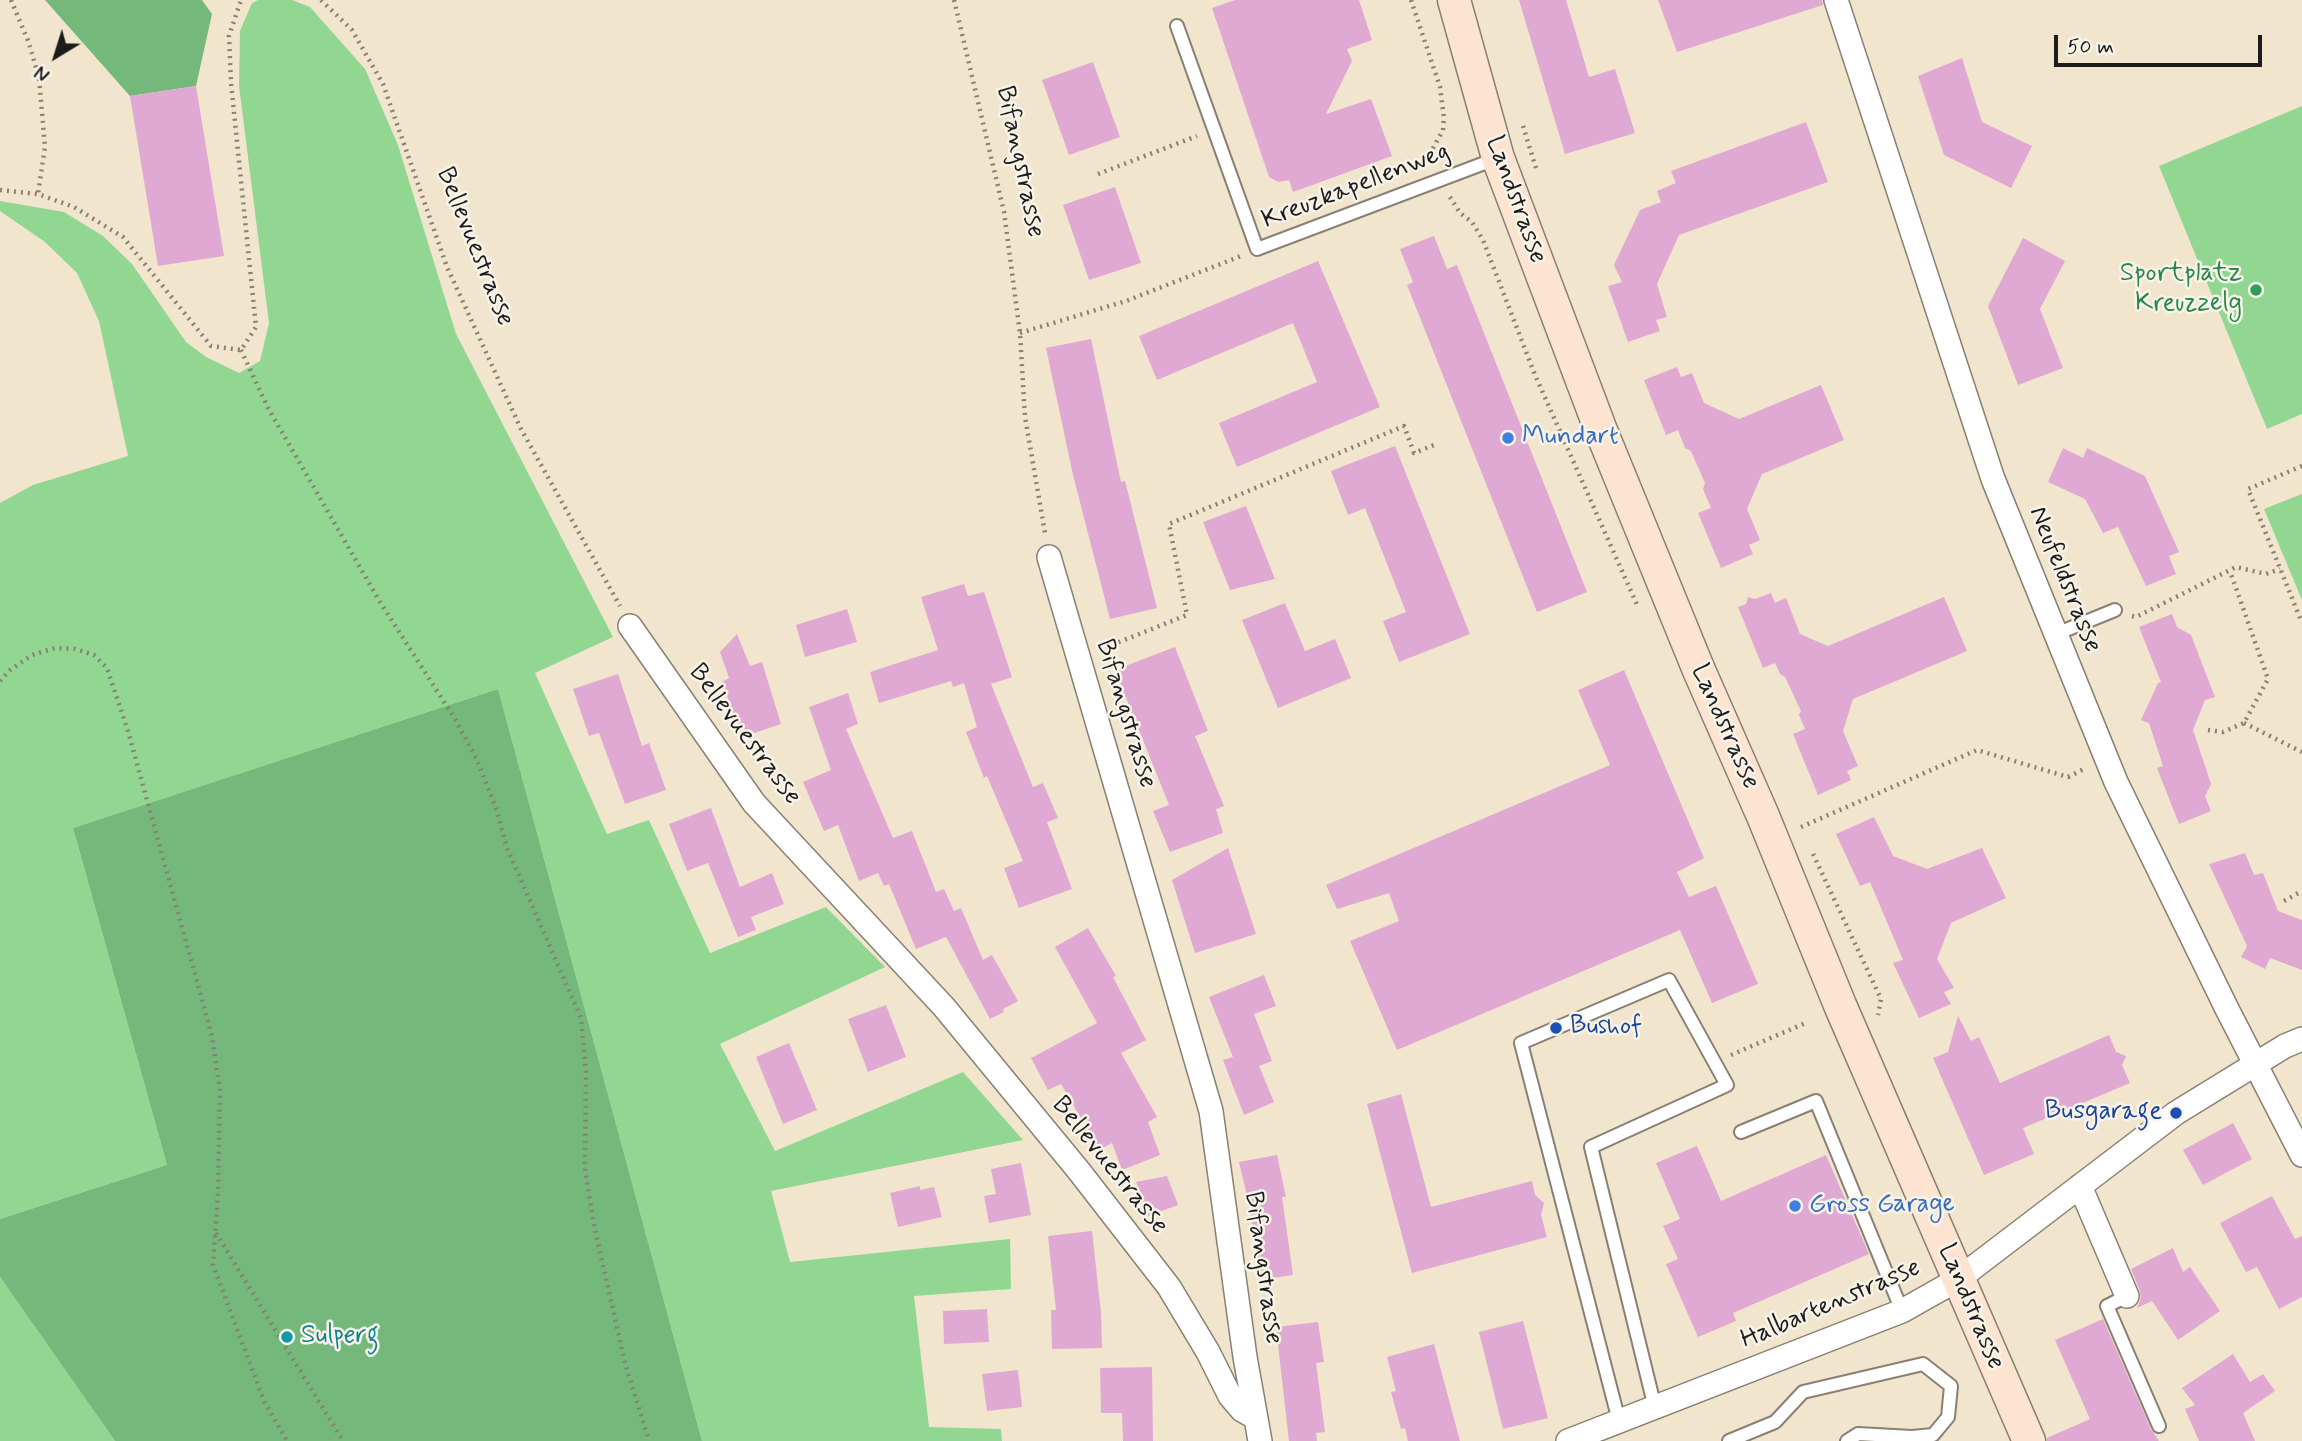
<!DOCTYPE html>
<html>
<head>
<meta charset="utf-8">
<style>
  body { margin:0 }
  #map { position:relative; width:2302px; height:1441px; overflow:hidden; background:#f2e5cd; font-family:Mynerve,sans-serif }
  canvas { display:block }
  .north { position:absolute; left:21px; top:21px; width:70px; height:70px; -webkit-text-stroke:5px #f7f3e8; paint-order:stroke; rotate:218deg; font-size:19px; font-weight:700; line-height:28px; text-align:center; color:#1c1c1c }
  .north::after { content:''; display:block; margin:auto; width:24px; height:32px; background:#1c1c1c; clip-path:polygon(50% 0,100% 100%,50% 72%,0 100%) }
  .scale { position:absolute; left:2054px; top:35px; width:208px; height:32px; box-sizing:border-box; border:4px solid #1c1c1c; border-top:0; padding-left:9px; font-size:21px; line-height:24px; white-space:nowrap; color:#1c1c1c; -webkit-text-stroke:5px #f7f3e8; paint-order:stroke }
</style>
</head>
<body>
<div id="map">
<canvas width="2302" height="1441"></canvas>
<div class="north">N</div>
<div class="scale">50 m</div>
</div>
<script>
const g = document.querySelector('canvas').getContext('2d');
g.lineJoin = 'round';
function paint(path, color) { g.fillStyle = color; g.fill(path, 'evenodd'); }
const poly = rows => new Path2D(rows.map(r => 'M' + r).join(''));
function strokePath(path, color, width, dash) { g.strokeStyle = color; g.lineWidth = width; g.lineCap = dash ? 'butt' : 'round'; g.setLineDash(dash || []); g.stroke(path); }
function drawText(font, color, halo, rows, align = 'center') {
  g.font = font + ' Mynerve,sans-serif'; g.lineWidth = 5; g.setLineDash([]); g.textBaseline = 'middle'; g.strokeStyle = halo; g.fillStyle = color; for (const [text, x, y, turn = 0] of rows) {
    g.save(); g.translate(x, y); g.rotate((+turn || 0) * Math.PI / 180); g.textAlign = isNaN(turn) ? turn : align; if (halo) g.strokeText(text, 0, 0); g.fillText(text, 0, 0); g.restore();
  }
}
const green = poly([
  [258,0,292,0,310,7,365,69,398,145,456,334,613,637,535,673,607,834,649,820,710,953,826,907,885,967,720,1044,775,1151,963,1072,1023,1140,771,1191,790,1262,1010,1239,1011,1289,914,1296,929,1427,1001,1429,1002,1441,702,1441,498,689,73,828,167,1165,0,1219,0,503,33,485,128,456,99,321,77,273,45,242,0,211,0,201,64,212,103,236,132,264,186,342,206,357,239,373,260,361,269,323,239,86,240,31,252,3],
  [2302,106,2302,414,2267,429,2159,166],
  [2302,494,2302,600,2264,509],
  [0,1277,115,1441,0,1441]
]);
const forest = poly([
  [45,0,202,0,212,14,196,86,130,96],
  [498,689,702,1441,115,1441,0,1277,0,1219,167,1165,73,828]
]);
const building = poly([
  [1235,0,1359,0,1372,40,1347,49,1352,61,1326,114,1371,99,1392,156,1293,192,1289,180,1278,182,1269,177,1212,8],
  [1519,0,1566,0,1589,77,1615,69,1635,133,1565,154],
  [1658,0,1822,0,1823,5,1677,52],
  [1962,58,1982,122,2032,146,2011,188,1944,155,1918,76],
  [1093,62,1120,137,1069,155,1042,80],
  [196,86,224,256,158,266,130,96],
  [1806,122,1828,182,1679,235,1657,284,1667,317,1656,320,1660,331,1628,342,1608,286,1622,282,1614,265,1640,210,1661,202,1657,191,1676,183,1671,171],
  [1115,187,1141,263,1089,280,1063,205],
  [1434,236,1447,269,1457,265,1587,592,1537,612,1407,285,1413,282,1400,249],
  [2023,238,2065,261,2040,309,2063,368,2018,385,1988,306],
  [1318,261,1380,407,1237,467,1219,423,1317,382,1293,323,1157,380,1139,336],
  [1091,339,1121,482,1125,481,1157,608,1110,619,1073,475,1046,348],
  [1677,367,1681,377,1692,373,1704,403,1739,419,1821,385,1844,440,1762,474,1747,509,1760,540,1749,545,1753,554,1721,568,1698,513,1711,508,1703,489,1705,483,1691,451,1685,448,1678,430,1666,435,1644,380],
  [1395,446,1470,634,1399,662,1383,621,1406,612,1365,508,1348,515,1331,471],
  [2063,448,2083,458,2087,448,2145,476,2179,552,2169,556,2176,574,2146,586,2118,527,2103,533,2085,499,2048,482],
  [1246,506,1275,579,1230,590,1203,522],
  [964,584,968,596,984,592,1012,677,991,684,1033,787,1043,783,1058,818,1047,822,1072,889,1019,908,1004,868,1023,861,987,776,984,778,966,732,977,727,964,683,953,687,951,681,879,703,870,672,938,650,921,597],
  [1771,593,1775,603,1786,598,1800,634,1828,646,1944,597,1967,651,1853,699,1843,731,1858,766,1847,771,1851,780,1818,795,1793,734,1805,729,1799,715,1801,711,1785,677,1780,674,1775,663,1763,668,1738,607,1746,604,1748,597,1755,599],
  [1285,603,1305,651,1335,639,1351,678,1278,708,1242,620],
  [847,609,857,642,805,657,796,625],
  [2172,614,2177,627,2191,635,2215,697,2205,700,2193,730,2211,784,2205,796,2211,811,2179,824,2157,768,2163,766,2149,723,2141,720,2158,683,2161,682,2139,627],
  [737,634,750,666,762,662,781,724,742,737,722,682,729,678,720,652],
  [1175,647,1208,731,1195,736,1224,806,1216,809,1223,833,1170,852,1153,811,1169,805,1115,670],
  [1624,670,1704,858,1677,872,1689,897,1716,886,1758,984,1712,1003,1680,930,1397,1050,1350,941,1399,921,1389,893,1337,909,1326,885,1610,765,1578,690],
  [618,674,642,746,649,743,666,790,625,804,599,733,589,736,573,689],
  [848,693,858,724,846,729,893,838,912,831,936,892,944,889,954,911,961,908,983,960,992,955,1018,1001,1003,1009,1004,1012,990,1019,946,937,916,949,889,884,884,886,878,873,859,881,838,825,824,831,803,782,831,770,809,707],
  [711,808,740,887,772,873,784,904,751,917,756,930,738,937,708,863,687,871,669,824],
  [1874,817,1893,856,1927,869,1982,848,2006,898,1951,923,1937,959,1954,988,1944,992,1951,1004,1919,1018,1893,963,1903,960,1870,882,1860,886,1836,834],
  [1228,848,1256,934,1195,953,1172,880],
  [2245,853,2254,875,2263,873,2278,911,2302,920,2302,970,2270,958,2265,969,2241,957,2247,946,2209,864],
  [1088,928,1116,976,1113,977,1146,1040,1121,1053,1157,1117,1148,1122,1160,1155,1122,1170,1112,1143,1099,1150,1061,1084,1048,1090,1031,1058,1097,1023,1055,947],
  [1264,975,1276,1006,1254,1014,1272,1061,1259,1066,1274,1102,1244,1115,1223,1060,1233,1057,1209,997],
  [886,1005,906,1057,868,1072,848,1019],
  [1958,1016,1971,1041,1979,1037,2000,1083,2109,1035,2116,1052,2126,1056,2122,1065,2130,1083,2023,1128,2034,1154,1984,1175,1933,1058,1948,1052],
  [789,1043,817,1110,783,1124,756,1057],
  [1401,1094,1431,1207,1532,1181,1535,1195,1544,1203,1541,1215,1547,1237,1412,1273,1367,1104],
  [2233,1123,2252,1159,2203,1185,2183,1150],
  [1697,1146,1721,1201,1826,1155,1869,1254,1733,1313,1736,1321,1698,1337,1666,1264,1678,1259,1663,1226,1680,1219,1656,1163],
  [1277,1155,1286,1197,1282,1197,1293,1275,1259,1280,1249,1204,1239,1162],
  [1021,1163,1031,1215,989,1223,984,1196,996,1194,991,1169],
  [1167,1176,1178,1205,1148,1216,1136,1182],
  [920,1186,920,1190,934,1187,942,1217,898,1227,890,1193],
  [2272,1196,2295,1239,2302,1236,2302,1297,2279,1309,2257,1267,2246,1272,2220,1223],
  [1092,1231,1101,1313,1102,1348,1052,1349,1051,1310,1056,1310,1048,1236],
  [2173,1248,2183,1272,2190,1267,2220,1311,2178,1340,2152,1301,2137,1308,2141,1298,2140,1291,2131,1269],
  [987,1309,989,1342,944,1344,943,1311],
  [2103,1319,2151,1429,2159,1441,2047,1441,2047,1438,2090,1419,2055,1340],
  [1523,1321,1548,1418,1503,1429,1479,1332],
  [1318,1322,1324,1362,1316,1363,1325,1432,1316,1433,1317,1441,1289,1441,1276,1327],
  [1434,1344,1460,1441,1408,1441,1405,1428,1401,1429,1391,1392,1396,1391,1387,1357],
  [2233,1354,2250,1382,2263,1374,2275,1391,2243,1413,2255,1441,2199,1441,2185,1409,2195,1405,2182,1388],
  [1152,1367,1153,1441,1123,1441,1122,1413,1101,1413,1100,1368],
  [1018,1370,1022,1407,987,1411,982,1374]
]);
const path = poly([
  [11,0,29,43,39,78,45,147,38,194],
  [321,0,352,30,383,84,447,267,521,429,620,606],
  [954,0,1004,212,1020,333,1025,417,1045,533],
  [1411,0,1440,87,1444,118,1443,130,1432,150,1436,163],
  [1523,126,1536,168],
  [1098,174,1197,136],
  [0,190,38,194,74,207,123,237,211,346,241,350,256,327,231,83,229,36,241,0],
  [1450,197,1460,213,1472,222,1483,240,1535,375,1638,607],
  [1020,333,1126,301,1241,256],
  [241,350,268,408,380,602,455,719,477,760,496,808,507,848,581,1018,586,1072,585,1169,594,1225,625,1363,649,1441],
  [2302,466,2248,489,2302,623],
  [2132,616,2136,617,2236,567,2266,574,2280,569],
  [1099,650,1187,615,1169,524,1404,426,1414,453,1434,445],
  [0,681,10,670,32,655,55,648,75,649,94,655,107,668,128,731,212,1036,220,1091,218,1192,213,1265,264,1401,287,1441],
  [2244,723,2302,752],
  [2208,730,2223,732,2244,723,2268,679,2230,571],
  [1801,827,1977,750,2068,777,2086,768],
  [1813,854,1881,999,1878,1015],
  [2284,901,2302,891],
  [1731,1055,1808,1022],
  [216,1233,343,1441]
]);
const lane = poly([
  [1177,26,1257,249,1498,158],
  [2056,634,2115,610],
  [1741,1132,1816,1101,1902,1311],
  [2127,1296,2107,1306,2159,1426],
  [1619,1421,1521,1043,1669,980,1727,1085,1591,1147,1655,1408],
  [1729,1441,1775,1422,1803,1392,1923,1364,1951,1386,1948,1417,1933,1435,1912,1437,1858,1434,1847,1441]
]);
const street = poly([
  [1836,0,1993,479,2116,782,2227,1009,2302,1155],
  [1049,557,1211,1111,1245,1357,1260,1441],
  [630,626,754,803,944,1007,1079,1171,1169,1287,1208,1352,1230,1396,1242,1410,1256,1418],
  [2080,1186,2127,1296],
  [1568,1441,1902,1311,1957,1280,2176,1113,2285,1046,2302,1039]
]);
const secondary = poly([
  [1454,0,1498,158,1600,428,1698,668,1763,816,1840,1005,2029,1441]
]);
const markers = [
  [2256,290,7,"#2e9e5b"],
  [1508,438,7,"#3f7fe0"],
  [1556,1028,7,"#1a4fb4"],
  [2176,1113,7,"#1a4fb4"],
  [1795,1206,7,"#3f7fe0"],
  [287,1337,7,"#0f9aa8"]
];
const streetNames = [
  ["Bifangstrasse",1019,162,78],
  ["Kreuzkapellenweg",1356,187,-21],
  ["Landstrasse",1515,200,70],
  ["Bellevuestrasse",474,247,68],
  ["Neufeldstrasse",2064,580,68],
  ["Bifangstrasse",1125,714,73],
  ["Landstrasse",1724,727,66],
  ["Bellevuestrasse",744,735,53],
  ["Bellevuestrasse",1109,1166,51],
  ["Bifangstrasse",1262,1268,82],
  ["Halbartenstrasse",1831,1305,-23],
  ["Landstrasse",1970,1307,67]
];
const leisureNames = [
  ["Sportplatz",2242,275],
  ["Kreuzzelg",2242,305]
];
const shopNames = [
  ["Mundart",1522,438],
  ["Gross Garage",1809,1206]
];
const transitNames = [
  ["Bushof",1570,1028],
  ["Busgarage",2162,1113,"right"]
];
const cultureNames = [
  ["Sulperg",301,1337]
];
paint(green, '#91d791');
paint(forest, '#74b87b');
paint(building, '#e0a9d3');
strokePath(lane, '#878074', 16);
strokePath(street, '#878074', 26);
strokePath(secondary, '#878074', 35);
strokePath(path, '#878074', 4.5, [2, 5]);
strokePath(lane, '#fff', 12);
strokePath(street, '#fff', 23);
strokePath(secondary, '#fde4d1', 32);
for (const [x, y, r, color] of markers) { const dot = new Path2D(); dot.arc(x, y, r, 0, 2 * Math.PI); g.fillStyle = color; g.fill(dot); strokePath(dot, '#f7f3e8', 2.5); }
drawText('26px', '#1c1c1c', '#f7f3e8', streetNames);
drawText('26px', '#27864d', '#f7f3e8', leisureNames, 'right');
drawText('26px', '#366cbe', '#f7f3e8', shopNames, 'left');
drawText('26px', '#164399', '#f7f3e8', transitNames, 'left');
drawText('26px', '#0d838f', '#f7f3e8', cultureNames, 'left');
</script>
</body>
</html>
